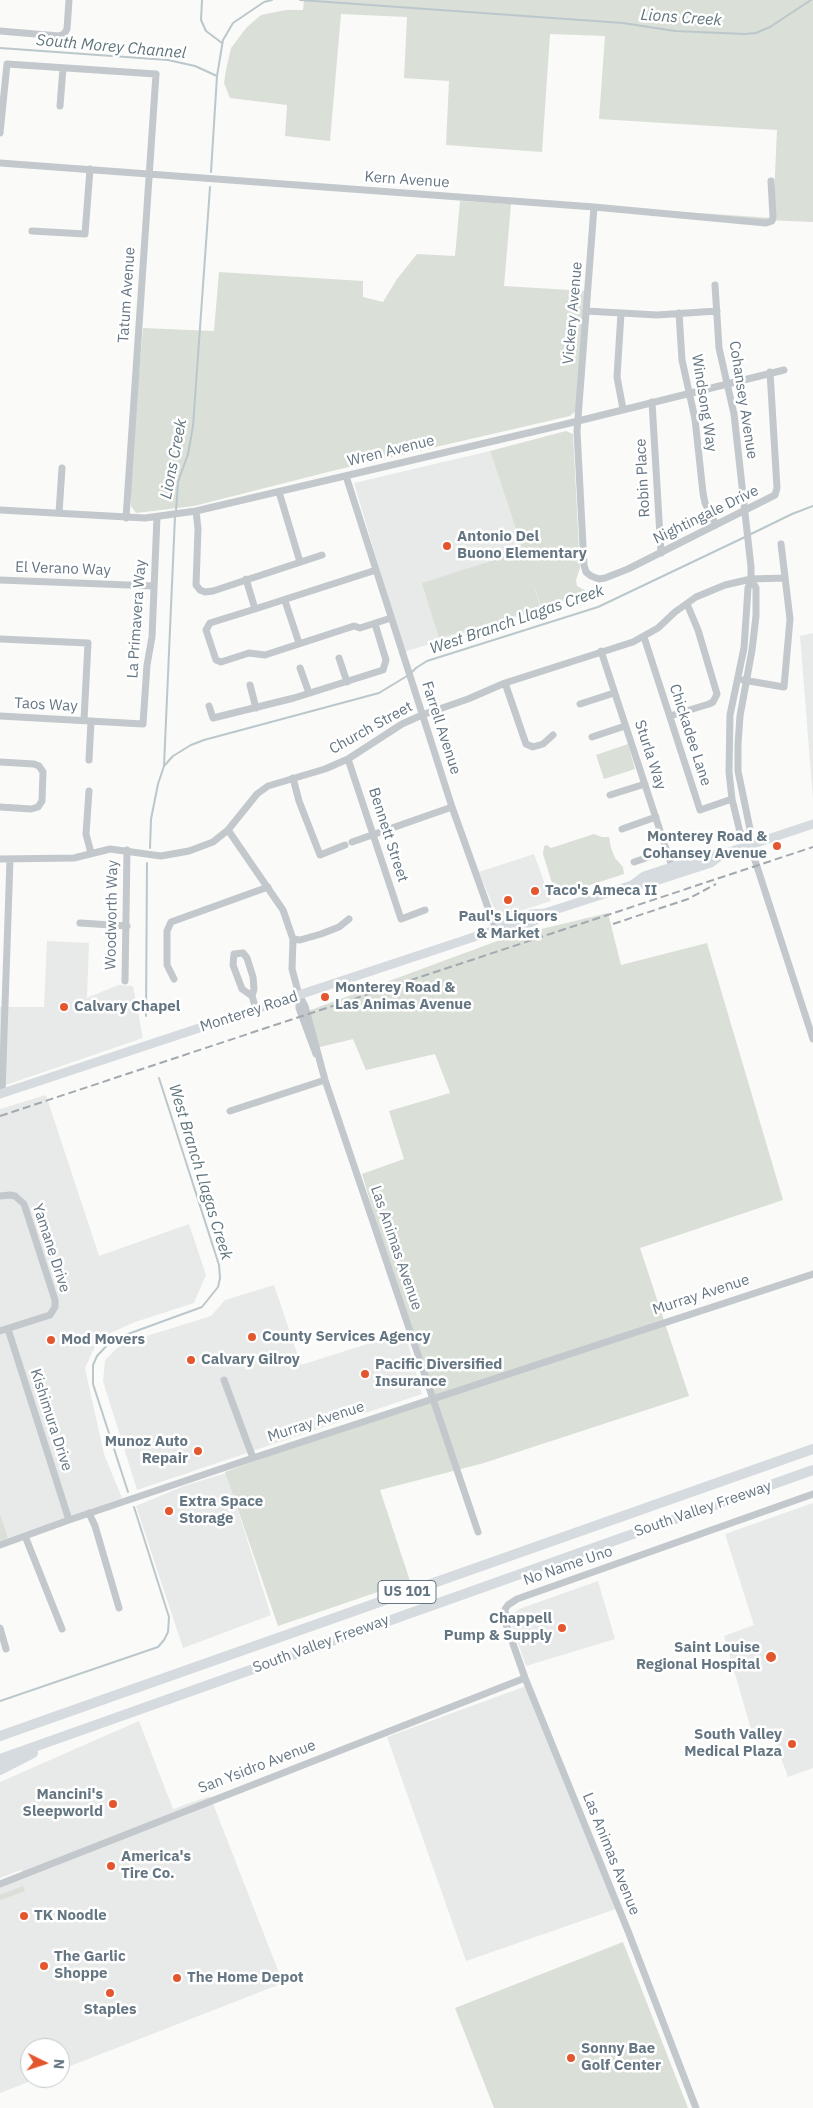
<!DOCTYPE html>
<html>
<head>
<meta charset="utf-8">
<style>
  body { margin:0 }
  #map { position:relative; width:813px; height:2108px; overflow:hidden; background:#fafaf8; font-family:"IBM Plex Sans",sans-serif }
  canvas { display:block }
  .north { position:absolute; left:20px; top:2038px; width:50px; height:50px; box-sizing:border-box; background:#fff; border:1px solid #c1c8cd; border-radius:50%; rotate:94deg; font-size:14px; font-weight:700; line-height:20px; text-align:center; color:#657683 }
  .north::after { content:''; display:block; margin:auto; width:18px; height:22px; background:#e4572e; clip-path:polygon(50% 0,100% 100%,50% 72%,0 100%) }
</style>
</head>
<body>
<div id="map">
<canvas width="813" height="2108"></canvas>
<div class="north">N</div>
</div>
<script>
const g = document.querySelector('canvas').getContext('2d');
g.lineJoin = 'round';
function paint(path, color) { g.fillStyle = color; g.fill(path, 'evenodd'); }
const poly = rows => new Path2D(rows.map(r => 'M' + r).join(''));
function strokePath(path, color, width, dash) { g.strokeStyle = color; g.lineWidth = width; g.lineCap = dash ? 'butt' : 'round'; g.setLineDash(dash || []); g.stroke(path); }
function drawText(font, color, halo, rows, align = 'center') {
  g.font = font + ' "IBM Plex Sans",sans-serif'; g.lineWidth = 5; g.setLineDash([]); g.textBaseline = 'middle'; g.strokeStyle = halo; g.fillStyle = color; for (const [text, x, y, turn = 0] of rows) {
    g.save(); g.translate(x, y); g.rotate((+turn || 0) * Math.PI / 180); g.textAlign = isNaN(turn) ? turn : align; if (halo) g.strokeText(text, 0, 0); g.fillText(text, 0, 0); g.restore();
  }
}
const built = poly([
  [490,451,542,609,404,652,354,483],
  [813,633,813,799,800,636],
  [534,854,551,901,498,918,479,872],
  [47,941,89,943,87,998,118,985,133,986,143,1038,0,1087,0,1007,44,1007],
  [46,1095,99,1256,189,1224,206,1275,194,1303,135,1322,99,1338,85,1368,104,1454,122,1498,8,1538,0,1514,0,1109],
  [274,1285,301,1365,405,1332,422,1394,137,1490,103,1381,105,1360,121,1344,211,1316,225,1300],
  [226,1473,271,1615,183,1648,136,1506,184,1486],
  [813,1503,813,1768,788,1777,772,1733,753,1736,724,1636,754,1625,725,1534],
  [598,1581,615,1639,526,1666,509,1617,519,1609],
  [526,1686,616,1909,466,1961,387,1737],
  [139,1721,173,1809,210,1796,283,1983,60,2070,60,2048,30,2048,30,2078,39,2078,0,2093,0,1884,24,1875,21,1870,0,1878,0,1782]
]);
const green = poly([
  [304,0,813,0,813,222,743,219,594,206,773,218,777,130,599,119,605,36,550,34,542,152,446,145,449,81,404,78,407,17,341,14,330,141,285,136,287,105,230,98,224,83,226,70,231,48,247,27,261,15,286,10,303,10],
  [460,201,511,204,504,286,586,291,581,407,570,416,332,471,194,506,136,513,131,506,131,462,143,328,214,331,219,272,363,281,363,297,383,302,397,279,417,254,455,256],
  [566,431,573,434,580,568,576,580,577,586,588,592,542,609,533,583,540,608,439,638,422,583,523,551,490,451],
  [628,744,635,769,604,779,596,755],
  [594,834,602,837,609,837,611,848,615,858,623,867,624,874,556,896,543,854,544,846,547,845,551,848],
  [608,913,621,965,707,943,783,1200,640,1248,689,1396,484,1463,380,1490,410,1581,278,1626,225,1472,351,1425,430,1401,362,1174,404,1159,389,1111,450,1093,435,1054,366,1070,353,1039,312,1049,300,1014,508,937],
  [0,1514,8,1538,0,1541],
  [23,1886,25,1891,0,1900,0,1895],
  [623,1942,688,2108,494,2108,455,2008]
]);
const stream = poly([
  [202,0,201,20,206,31,222,43],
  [300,0,623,23,675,31,745,34,756,33,770,27,811,0],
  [0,48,168,60,195,66,217,76],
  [211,172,217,76,223,40,233,23,264,2,272,0],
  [176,511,178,482,188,454,193,426,210,187],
  [749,535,792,514,813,506],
  [411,673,416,668,427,661,598,607,745,537],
  [164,766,175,516],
  [150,848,151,819,158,784,164,766,173,756,191,745,204,740,379,693,407,676],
  [146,1016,147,863],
  [128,1492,93,1384,93,1365,97,1356,111,1341,117,1338,202,1307,218,1287,220,1278,219,1265,159,1078],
  [0,1701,158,1647,164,1640,168,1632,169,1617,134,1507]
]);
const minor = poly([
  [0,31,59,36,64,34,67,29,69,0],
  [60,106,63,68],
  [0,133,7,64,156,74,126,518],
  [0,163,594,207,766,223,772,221,773,217,771,181],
  [594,207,577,431,584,565,586,572,591,576,599,579,605,578,628,569,775,495,777,488,770,372],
  [32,231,85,234,90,169],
  [715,285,719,348,734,414,751,567,751,579,748,588,744,648,730,715,729,772,732,799,740,832,750,845,813,1039],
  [586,311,657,315,717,311],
  [621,313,617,377,623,409],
  [679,313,682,360,695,419,703,493,705,503,716,525],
  [652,402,661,553],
  [346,476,452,807,496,930],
  [279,492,300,562],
  [0,510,145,518,196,511,566,424,784,370],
  [196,511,198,529,196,585,200,590,205,592,213,591,322,555],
  [59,513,62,468],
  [246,579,255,609,376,570],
  [0,580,154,586],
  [285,601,299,643],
  [255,609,210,623,206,630,216,660,221,662,249,653,265,655,354,626,360,628,391,618],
  [644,637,700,810,732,799],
  [0,639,88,643,84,720],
  [601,651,672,867],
  [339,658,347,682],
  [300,668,309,693],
  [743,680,784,687,790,619,781,544],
  [505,683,526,744,533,747,543,744,553,735],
  [250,685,256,708],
  [580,704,614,693],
  [209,706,213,718,294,698,383,670,386,660,375,624],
  [0,716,143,724,147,665,152,637,157,517],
  [670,716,709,704,713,702,717,694,698,630,687,604],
  [592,737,625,726],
  [348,759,401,919,425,910],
  [89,760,91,721],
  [0,762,34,764,39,766,43,772,42,801,38,807,31,809,0,807],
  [293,778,299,801,320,855,345,845],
  [89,791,86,834,91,853],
  [610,795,645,784],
  [622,829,656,817],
  [228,830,283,910,293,939,292,969,299,995,299,1008,316,1054],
  [352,842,452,807],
  [750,845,750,829,738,771,738,744,740,716,752,650,756,616,756,588,751,579],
  [0,859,74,858,110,849,161,856,189,851,213,842,228,830,257,794,268,786,325,769,348,759,402,724,422,715,468,699,505,683,633,642,658,628,675,612,696,597,725,585,751,579,785,578],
  [634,862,667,851],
  [80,923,127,926],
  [293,939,300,940,321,934,339,927,349,919],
  [174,979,167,965,167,931,171,922,268,887],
  [125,981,127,850],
  [299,995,305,1006,325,1080,478,1532],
  [252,996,242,989,233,965,234,954,243,953,247,958,253,977,254,989,252,996,256,1009],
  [2,1093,10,859],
  [230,1111,325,1080],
  [0,1196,10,1195,15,1196,24,1204,55,1300,55,1307,50,1315,0,1331],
  [8,1329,69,1520],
  [224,1380,253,1458],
  [89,1513,95,1526,119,1608],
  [25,1536,62,1629],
  [0,1545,69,1520,253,1458,813,1274],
  [0,1628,6,1649],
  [0,1884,525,1678],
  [696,2108,628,1931,525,1678,506,1624,505,1609,508,1605,517,1599,813,1494]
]);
const major = poly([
  [632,885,644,876,709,855,723,854,813,824],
  [496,930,510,929,533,922,544,914],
  [0,1094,480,935,496,930,508,921,531,914,545,913,632,885,646,884,711,863,723,854]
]);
const highway = poly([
  [0,1736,813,1449],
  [0,1759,813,1470],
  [0,1770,33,1753]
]);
const rail = poly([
  [613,924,688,899,716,884],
  [0,1116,813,847]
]);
const markers = [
  [447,546,5,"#e4572e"],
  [777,846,5,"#e4572e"],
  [535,891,5,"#e4572e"],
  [508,900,5,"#e4572e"],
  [325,997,5,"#e4572e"],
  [64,1007,5,"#e4572e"],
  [252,1337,5,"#e4572e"],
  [51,1340,5,"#e4572e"],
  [191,1360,5,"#e4572e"],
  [365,1374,5,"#e4572e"],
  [198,1451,5,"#e4572e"],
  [169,1511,5,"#e4572e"],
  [562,1628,5,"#e4572e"],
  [771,1657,6,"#e4572e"],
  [792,1744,5,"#e4572e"],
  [113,1804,5,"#e4572e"],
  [111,1866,5,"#e4572e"],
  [24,1916,5,"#e4572e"],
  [44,1966,5,"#e4572e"],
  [177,1978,5,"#e4572e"],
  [110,1993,5,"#e4572e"],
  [571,2058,5,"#e4572e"]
];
const shields = [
  [407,1592,58]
];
const shieldNames = [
  ["US 101",407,1592]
];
const streetNames = [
  ["Kern Avenue",407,180,4],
  ["Tatum Avenue",127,295,-86],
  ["Vickery Avenue",573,313,-85],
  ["Cohansey Avenue",743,400,81],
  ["Windsong Way",704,403,81],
  ["Wren Avenue",391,451,-14],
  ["Robin Place",643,478,-93],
  ["Nightingale Drive",706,515,-26],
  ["El Verano Way",63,569,2],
  ["La Primavera Way",137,619,-86],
  ["Taos Way",46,705,3],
  ["Church Street",371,728,-29],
  ["Farrell Avenue",441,728,72],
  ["Chickadee Lane",690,735,72],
  ["Sturla Way",650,755,72],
  ["Bennett Street",388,835,72],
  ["Woodworth Way",112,915,-89],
  ["Monterey Road",249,1012,-18],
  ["Yamane Drive",51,1248,72],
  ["Las Animas Avenue",396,1248,71],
  ["Murray Avenue",701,1295,-18],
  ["Kishimura Drive",51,1420,72],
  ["Murray Avenue",316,1422,-18],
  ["South Valley Freeway",703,1509,-19],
  ["No Name Uno",568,1566,-19],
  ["South Valley Freeway",321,1644,-20],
  ["San Ysidro Avenue",257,1767,-21],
  ["Las Animas Avenue",611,1854,68]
];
const poiNames = [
  ["Antonio Del",457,537],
  ["Buono Elementary",457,554],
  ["Monterey Road &",767,837,"right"],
  ["Cohansey Avenue",767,854,"right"],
  ["Taco's Ameca II",545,891],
  ["Paul's Liquors",508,917,"center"],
  ["& Market",508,934,"center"],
  ["Monterey Road &",335,988],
  ["Las Animas Avenue",335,1005],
  ["Calvary Chapel",74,1007],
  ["County Services Agency",262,1337],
  ["Mod Movers",61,1340],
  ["Calvary Gilroy",201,1360],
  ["Pacific Diversified",375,1365],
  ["Insurance",375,1382],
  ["Munoz Auto",188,1442,"right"],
  ["Repair",188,1459,"right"],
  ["Extra Space",179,1502],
  ["Storage",179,1519],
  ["Chappell",552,1619,"right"],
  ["Pump & Supply",552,1636,"right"],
  ["Saint Louise",760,1648,"right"],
  ["Regional Hospital",760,1665,"right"],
  ["South Valley",782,1735,"right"],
  ["Medical Plaza",782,1752,"right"],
  ["Mancini's",103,1795,"right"],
  ["Sleepworld",103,1812,"right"],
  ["America's",121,1857],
  ["Tire Co.",121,1874],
  ["TK Noodle",34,1916],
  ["The Garlic",54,1957],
  ["Shoppe",54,1974],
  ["The Home Depot",187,1978],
  ["Staples",110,2010,"center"],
  ["Sonny Bae",581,2049],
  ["Golf Center",581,2066]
];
const waterNames = [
  ["Lions Creek",681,18,4],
  ["South Morey Channel",111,47,5],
  ["Lions Creek",174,459,-79],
  ["West Branch Llagas Creek",517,620,-19],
  ["West Branch Llagas Creek",200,1172,73]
];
paint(built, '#e8e9e9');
paint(green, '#dadfd7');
strokePath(stream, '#bbc7cb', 2);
strokePath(minor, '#c3c8cc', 7);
strokePath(major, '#d6dbdf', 9);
strokePath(highway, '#d6dbdf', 10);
strokePath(rail, '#a2aab0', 2, [8, 4]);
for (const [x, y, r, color] of markers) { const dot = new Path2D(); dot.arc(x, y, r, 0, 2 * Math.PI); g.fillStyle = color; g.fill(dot); strokePath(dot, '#fff', 2); }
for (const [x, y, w] of shields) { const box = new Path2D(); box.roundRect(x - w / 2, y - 11.5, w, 23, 4); g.fillStyle = '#fff'; g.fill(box); strokePath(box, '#657683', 1); }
drawText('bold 14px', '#657683', null, shieldNames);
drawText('15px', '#657683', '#fff', streetNames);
drawText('bold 15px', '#657683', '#fff', poiNames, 'left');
drawText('italic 16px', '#60757c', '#fff', waterNames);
</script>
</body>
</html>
